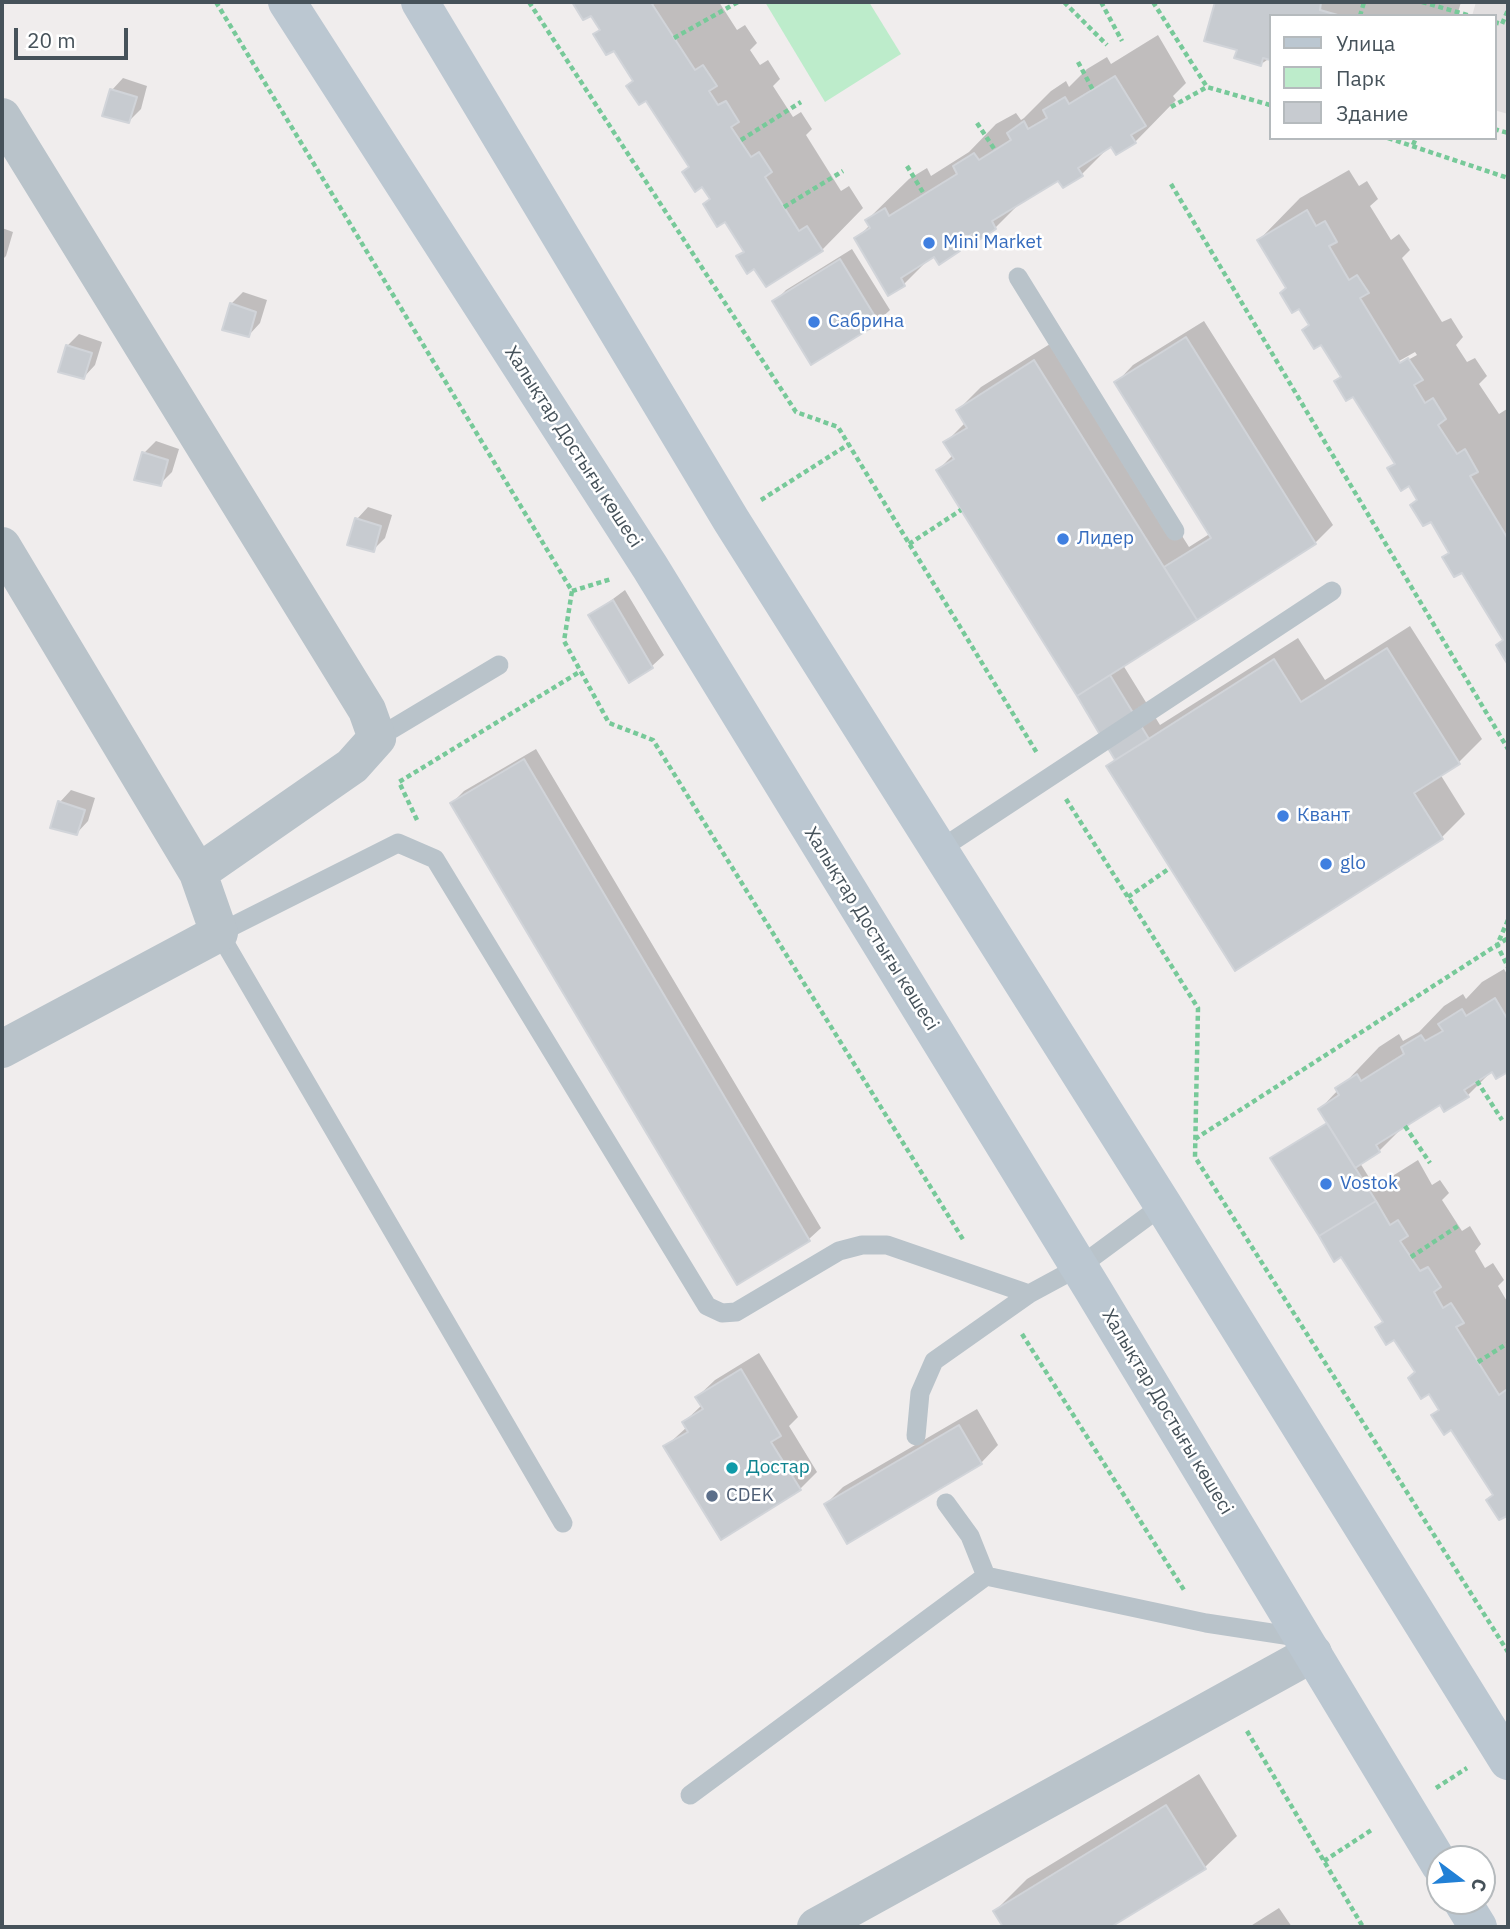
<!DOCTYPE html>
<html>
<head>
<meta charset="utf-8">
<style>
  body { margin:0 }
  #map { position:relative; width:1510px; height:1929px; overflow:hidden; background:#f0eded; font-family:"IBM Plex Sans",sans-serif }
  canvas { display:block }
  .frame { position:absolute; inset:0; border:4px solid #46525a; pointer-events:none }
  .legend { position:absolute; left:1269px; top:14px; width:228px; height:126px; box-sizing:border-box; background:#fff; border:2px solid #b5babd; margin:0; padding:9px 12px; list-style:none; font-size:21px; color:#46525a }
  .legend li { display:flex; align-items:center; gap:14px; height:35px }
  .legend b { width:35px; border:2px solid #b5babd }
  .north { position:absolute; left:1426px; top:1845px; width:70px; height:70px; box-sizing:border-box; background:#fff; border:2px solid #b5babd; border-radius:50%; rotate:106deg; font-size:19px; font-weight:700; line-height:28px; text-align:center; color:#46525a }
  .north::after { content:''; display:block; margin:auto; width:24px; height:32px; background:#2180d6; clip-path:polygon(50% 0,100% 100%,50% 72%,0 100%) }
  .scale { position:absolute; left:14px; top:28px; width:114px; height:32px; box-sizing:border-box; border:4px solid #46525a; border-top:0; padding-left:9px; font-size:21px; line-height:24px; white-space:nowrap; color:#46525a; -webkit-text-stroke:5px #fff; paint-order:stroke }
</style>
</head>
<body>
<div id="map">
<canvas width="1510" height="1929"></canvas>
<div class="frame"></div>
<ul class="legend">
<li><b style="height:9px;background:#bbc7d1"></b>Улица</li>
<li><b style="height:19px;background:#bdeccb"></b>Парк</li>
<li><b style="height:19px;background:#c7cbd0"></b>Здание</li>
</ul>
<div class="north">С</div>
<div class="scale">20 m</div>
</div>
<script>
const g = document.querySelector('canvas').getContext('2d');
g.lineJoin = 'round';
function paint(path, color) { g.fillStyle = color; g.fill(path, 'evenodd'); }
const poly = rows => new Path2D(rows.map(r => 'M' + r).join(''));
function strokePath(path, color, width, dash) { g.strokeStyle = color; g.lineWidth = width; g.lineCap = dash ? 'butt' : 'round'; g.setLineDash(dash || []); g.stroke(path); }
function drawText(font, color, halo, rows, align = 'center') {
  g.font = font + ' "IBM Plex Sans",sans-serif'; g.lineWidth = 5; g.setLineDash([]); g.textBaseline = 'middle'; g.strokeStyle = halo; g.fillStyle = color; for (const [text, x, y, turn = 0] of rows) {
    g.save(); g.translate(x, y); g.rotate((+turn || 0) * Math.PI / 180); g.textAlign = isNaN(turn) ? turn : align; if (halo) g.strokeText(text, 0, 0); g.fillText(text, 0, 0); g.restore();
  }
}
const education = poly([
  [1476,2,1508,2,1508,114,1494,110,1494,16,1472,16]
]);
const green = poly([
  [765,2,869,2,901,54,825,102]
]);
const shadow = poly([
  [574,2,719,2,737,30,745,25,757,43,750,50,760,65,768,60,780,79,773,86,793,117,801,112,812,129,806,135,841,191,849,186,863,208,822,250,755,267,739,256,745,250,711,198,614,48,595,34,601,28,591,13,584,18],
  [1217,2,1461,2,1457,16,1270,16,1270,58,1261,64,1239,49,1206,39],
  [1158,35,1186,83,1173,96,1176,100,1135,142,1110,146,1082,174,1058,178,1023,200,995,228,975,235,959,250,939,262,934,255,932,256,904,284,857,238,870,225,867,220,909,179,927,168,931,176,969,152,996,124,1016,113,1021,120,1024,118,1051,91,1066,81,1069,87,1087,69,1107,57,1111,64],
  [123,78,147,86,141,109,129,121,112,90],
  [1349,170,1359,186,1367,181,1378,199,1370,206,1391,240,1399,234,1410,250,1402,258,1442,322,1451,318,1463,337,1456,345,1467,362,1475,358,1487,376,1479,384,1499,414,1507,409,1508,412,1508,661,1498,645,1505,639,1463,571,1444,558,1450,552,1409,484,1390,469,1396,462,1354,394,1336,382,1342,376,1259,240,1300,198],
  [1415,352,1417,355,1399,365,1399,361],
  [2,228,13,232,6,256,2,260],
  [852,249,890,310,878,321,811,362,774,302,786,290],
  [243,292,267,300,260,323,249,335,231,304],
  [1204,321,1333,525,1315,543,1123,665,1160,725,1298,638,1325,680,1410,626,1482,739,1459,762,1440,774,1465,814,1442,837,1235,968,1108,767,1116,758,938,470,953,455,945,443,966,422,958,410,981,387,1058,339,1189,547,1211,533,1116,383,1133,365],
  [79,334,102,342,95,365,84,377,67,346],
  [156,441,179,449,172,472,160,484,144,453],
  [368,507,392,515,385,538,373,550,357,519],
  [625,590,664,655,652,666,629,680,590,616],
  [536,749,821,1228,809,1239,738,1282,452,803,464,791],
  [71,790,95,798,88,821,77,833,60,802],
  [1504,969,1508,976,1508,1070,1497,1077,1493,1070,1467,1096,1440,1103,1406,1124,1379,1151,1360,1163,1375,1187,1418,1160,1432,1185,1440,1180,1449,1193,1442,1200,1462,1231,1470,1226,1481,1244,1475,1251,1485,1268,1493,1263,1504,1280,1498,1286,1508,1303,1508,1515,1452,1427,1434,1415,1440,1409,1342,1255,1272,1158,1328,1122,1320,1109,1379,1047,1399,1034,1403,1041,1419,1032,1444,1006,1463,994,1466,999,1482,982],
  [759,1353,798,1417,789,1426,817,1472,800,1489,665,1447,687,1427,684,1422,702,1405,697,1397,715,1380],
  [977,1409,998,1445,981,1463,826,1504,843,1487],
  [1199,1774,1237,1836,1204,1868,1108,1927,1005,1927,995,1911,1027,1879],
  [1279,1908,1292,1927,1249,1927]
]);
const building = poly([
  [572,2,656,2,652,4,695,70,703,65,717,86,709,91,718,105,726,101,739,122,731,127,751,157,759,152,772,172,765,177,799,231,807,226,823,251,766,287,754,269,747,274,736,256,744,252,725,222,717,227,703,204,710,199,702,187,695,192,682,172,689,167,646,101,639,105,626,86,633,81,614,51,606,55,593,34,600,30,591,16,583,20,572,2],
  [1215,2,1321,2,1320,10,1341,16,1270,16,1270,60,1263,58,1261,66,1234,58,1237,50,1204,41,1215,2],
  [1115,76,1146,126,1131,135,1136,143,1116,155,1111,147,1078,168,1083,176,1063,188,1058,181,992,221,996,229,976,242,972,234,956,244,960,251,939,265,934,257,901,278,905,286,888,296,854,238,870,228,865,220,885,208,889,216,957,174,953,166,974,153,979,160,1011,140,1007,133,1024,121,1028,129,1047,118,1043,110,1065,97,1069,104,1115,76],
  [110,89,137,97,129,123,102,116,110,89],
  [1307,210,1316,226,1325,221,1337,242,1329,246,1349,280,1357,275,1369,293,1360,298,1400,363,1408,358,1423,380,1414,385,1425,403,1433,398,1446,419,1438,425,1457,454,1465,449,1478,472,1470,476,1508,539,1508,665,1496,645,1503,640,1462,573,1454,577,1442,557,1449,553,1431,522,1423,526,1410,505,1417,500,1409,486,1401,491,1387,468,1395,464,1353,397,1346,401,1334,381,1341,377,1321,345,1314,349,1302,330,1309,325,1299,309,1292,313,1280,293,1286,288,1257,240,1307,210],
  [840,259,879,323,811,365,772,301,840,259],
  [230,303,256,312,249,337,222,330,230,303],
  [1186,337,1316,544,1197,620,1164,567,1211,538,1114,382,1186,337],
  [66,345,92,353,84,379,58,372,66,345],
  [1034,360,1197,620,1077,696,936,470,954,459,943,442,967,428,956,410,1034,360],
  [142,452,168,460,161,486,134,480,142,452],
  [355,518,381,526,374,552,347,545,355,518],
  [613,600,653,668,629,683,588,615,613,600],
  [1387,648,1460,764,1414,793,1443,839,1235,971,1106,766,1274,659,1301,702,1387,648],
  [1110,675,1149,739,1115,760,1077,696,1110,675],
  [524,759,810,1241,737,1285,450,803,524,759],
  [58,801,85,810,77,835,50,828,58,801],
  [1495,998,1508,1020,1508,1072,1496,1079,1492,1072,1464,1090,1469,1097,1444,1112,1440,1105,1376,1145,1380,1152,1355,1168,1318,1109,1339,1095,1335,1088,1357,1074,1361,1081,1404,1054,1401,1047,1421,1035,1425,1041,1443,1031,1438,1024,1462,1009,1466,1016,1495,998],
  [1327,1123,1376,1201,1319,1236,1270,1158,1327,1123],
  [1376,1201,1390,1225,1398,1220,1408,1236,1400,1241,1420,1271,1428,1267,1441,1287,1434,1292,1443,1308,1451,1303,1464,1323,1456,1327,1499,1395,1506,1390,1508,1393,1508,1518,1507,1516,1499,1520,1486,1500,1493,1495,1451,1430,1444,1435,1431,1415,1439,1410,1429,1394,1421,1399,1408,1378,1415,1372,1394,1340,1386,1345,1375,1327,1383,1322,1341,1257,1334,1262,1319,1236,1376,1201],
  [741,1369,781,1436,771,1442,801,1490,721,1540,663,1446,688,1432,682,1422,703,1409,695,1397,741,1369],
  [959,1425,982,1464,847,1544,824,1504,959,1425],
  [1166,1805,1206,1869,1111,1927,1003,1927,993,1911,1166,1805]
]);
const path = poly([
  [216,2,572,591,564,641,609,723,653,740,964,1241],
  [529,2,796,412,838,427,1037,753],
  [1064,2,1107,45],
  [1101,2,1122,41],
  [1153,2,1207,87,1270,105],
  [1422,2,1471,16],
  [1360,16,1364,2],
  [1494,22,1502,24,1508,10],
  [674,38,738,2],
  [1078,62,1093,90],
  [1171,107,1207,87],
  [977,123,995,150],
  [1494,129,1508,133],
  [1388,138,1508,178],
  [741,140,801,102],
  [1413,145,1416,138],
  [907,166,924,194],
  [1171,184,1508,749],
  [784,207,843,171],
  [761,500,849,444],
  [909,544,961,510],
  [572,591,611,579],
  [1066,799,1198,1008,1195,1157,1508,1652],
  [417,820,399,782,581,671],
  [1128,897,1170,868],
  [1508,920,1497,945,1508,967],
  [1477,1081,1502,1120],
  [1405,1126,1430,1163],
  [1195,1139,1508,938],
  [1411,1257,1458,1226],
  [1022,1334,1184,1590],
  [1478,1362,1508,1343],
  [1247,1731,1363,1927],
  [1436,1788,1467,1768],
  [1324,1861,1373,1829]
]);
const lane = poly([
  [1018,277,1175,531],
  [377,738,499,665],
  [939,850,1332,591],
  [916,1436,920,1393,934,1361,1029,1294,1079,1267,1163,1205],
  [946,1503,970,1536,986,1576,1206,1623,1304,1638],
  [563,1523,219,933,398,843,435,859,707,1306,722,1313,736,1312,839,1251,862,1245,887,1245,1029,1294],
  [690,1795,986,1576]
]);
const street = poly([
  [2,117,367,710,377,738,352,766,198,873],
  [2,546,198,873,219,933,2,1049],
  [816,1927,1313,1653]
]);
const secondary = poly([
  [287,2,650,567,1092,1288,1440,1865],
  [420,2,731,520,1163,1205,1508,1761],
  [1462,1901,1478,1927]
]);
const markers = [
  [929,243,7,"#3f7fe0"],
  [814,322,7,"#3f7fe0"],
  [1063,539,7,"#3f7fe0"],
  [1283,816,7,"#3f7fe0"],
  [1326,864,7,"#3f7fe0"],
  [1326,1184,7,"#3f7fe0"],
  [732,1468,7,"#0f9aa8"],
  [712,1496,7,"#5c6f8a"]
];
const shopNames = [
  ["Mini Market",943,243],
  ["Сабрина",828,322],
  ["Лидер",1077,539],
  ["Квант",1297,816],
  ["glo",1340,864],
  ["Vostok",1340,1184]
];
const streetNames = [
  ["Халықтар Достығы көшесі",573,447,57],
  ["Халықтар Достығы көшесі",871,929,58],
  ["Халықтар Достығы көшесі",1167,1412,59]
];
const cultureNames = [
  ["Достар",746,1468]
];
const serviceNames = [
  ["CDEK",726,1496]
];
paint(education, '#e1dedf');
paint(green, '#bdeccb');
paint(shadow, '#0003');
paint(building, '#c7cbd0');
strokePath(building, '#d1d4d9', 2);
strokePath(path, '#77c999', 4.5, [5, 3.5]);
strokePath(lane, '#b9c3ca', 19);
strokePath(street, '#b9c3ca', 38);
strokePath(secondary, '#bbc7d1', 38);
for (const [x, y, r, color] of markers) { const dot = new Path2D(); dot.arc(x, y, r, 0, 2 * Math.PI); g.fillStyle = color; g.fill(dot); strokePath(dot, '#fff', 2.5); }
drawText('19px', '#366cbe', '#fff', shopNames, 'left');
drawText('19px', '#46525a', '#fff', streetNames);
drawText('19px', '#0d838f', '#fff', cultureNames, 'left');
drawText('19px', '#4e5e75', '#fff', serviceNames, 'left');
</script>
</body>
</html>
